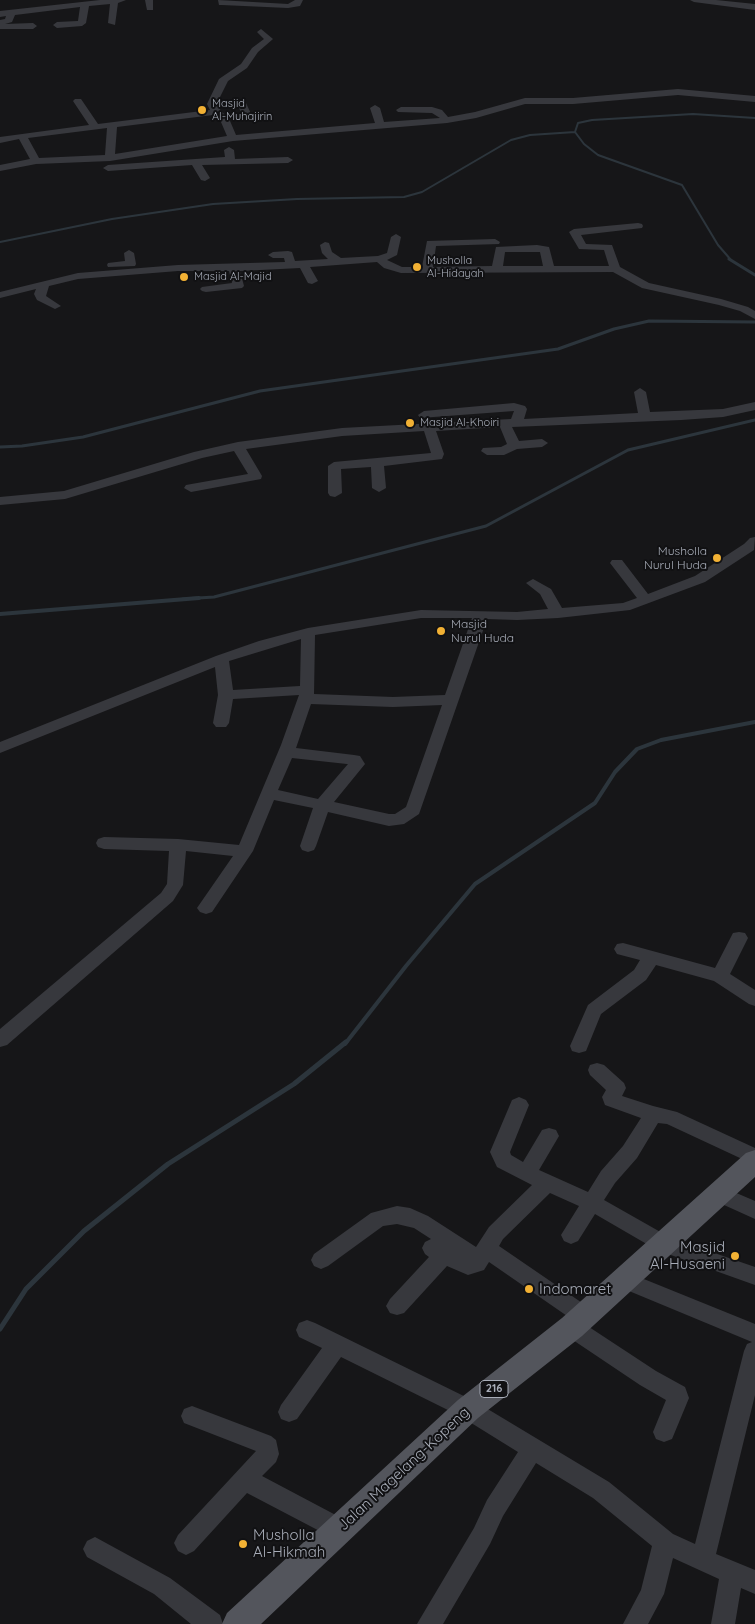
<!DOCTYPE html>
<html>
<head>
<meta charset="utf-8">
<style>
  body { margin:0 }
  canvas { display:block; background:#161618 }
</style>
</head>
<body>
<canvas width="755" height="1624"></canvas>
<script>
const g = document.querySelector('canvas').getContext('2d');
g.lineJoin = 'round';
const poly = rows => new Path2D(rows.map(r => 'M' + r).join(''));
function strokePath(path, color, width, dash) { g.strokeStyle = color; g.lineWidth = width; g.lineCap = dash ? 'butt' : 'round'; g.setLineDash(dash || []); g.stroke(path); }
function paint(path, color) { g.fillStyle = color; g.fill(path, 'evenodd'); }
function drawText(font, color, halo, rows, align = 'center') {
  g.font = font + ' Quicksand,sans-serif'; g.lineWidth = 4; g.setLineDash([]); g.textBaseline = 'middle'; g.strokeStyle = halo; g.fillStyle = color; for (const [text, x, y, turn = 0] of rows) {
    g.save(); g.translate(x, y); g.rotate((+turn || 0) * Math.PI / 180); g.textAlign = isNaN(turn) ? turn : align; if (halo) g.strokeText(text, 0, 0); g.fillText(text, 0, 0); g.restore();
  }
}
const streamFar3 = poly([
  [575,132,584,144,598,155,682,185,718,245,731,260],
  [575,132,578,123,592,120,693,114,755,118],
  [0,242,112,219,213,204,297,199,404,197,422,192,511,140,530,135,575,132]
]);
const streamFar2 = poly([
  [729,259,755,275],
  [0,447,22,446,83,437,260,391,558,349,614,329,649,321,755,322],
  [183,599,214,597,486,526,628,450,755,420]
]);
const streamFar1 = poly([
  [0,614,199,598],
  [345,1044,406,966,475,884,595,803,615,772,637,749,661,740,755,722]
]);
const stream = poly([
  [0,1329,26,1289,84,1231,168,1164,294,1084,346,1042]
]);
const minor = poly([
  [100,0,126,0,118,3,115,25,108,23,110,4,89,6,86,23,82,26,57,28,53,25,57,22,78,21,80,7,15,15,12,22,5,24,33,23,37,26,33,29,0,29,0,20,5,19,6,16,0,17,0,11,100,0],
  [145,0,153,0,153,10,147,10,145,0],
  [218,0,288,4,295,0,303,0,300,6,288,8,222,5,219,5,218,0],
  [690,0,716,0,755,4,755,10,694,2,690,0],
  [261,29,273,39,258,52,247,68,228,81,218,101,241,100,246,103,252,116,247,119,244,118,238,106,218,107,230,121,236,135,375,123,370,108,375,105,380,108,384,122,440,118,432,113,398,112,396,110,401,107,432,107,442,110,448,117,475,112,525,98,573,98,678,89,755,96,755,102,678,95,573,104,525,104,476,118,447,123,233,141,110,161,36,164,0,171,0,165,30,159,19,139,0,143,0,137,89,125,73,101,75,99,81,99,98,124,210,110,207,104,219,79,241,64,252,48,264,39,257,32,261,29],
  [213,115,221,122,227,136,115,154,117,127,213,115],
  [107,128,105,155,39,158,28,138,107,128],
  [229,147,234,150,235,159,288,157,293,160,288,163,202,165,210,178,205,181,201,180,192,165,108,171,103,168,108,165,225,157,224,150,229,147],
  [638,223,642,224,643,226,642,228,581,235,586,244,612,245,620,267,649,283,721,299,748,307,755,311,755,319,740,311,719,305,642,288,613,272,401,273,384,268,377,262,310,267,318,281,312,284,308,283,300,268,240,271,244,286,242,288,206,292,202,291,200,289,202,287,232,283,229,271,178,271,78,279,49,286,46,296,61,306,55,309,37,300,34,294,36,289,0,298,0,292,78,273,178,265,285,262,284,258,273,258,268,255,273,252,288,251,292,252,295,261,328,259,322,253,320,245,325,242,329,243,332,252,341,258,378,256,387,253,391,237,396,234,401,237,397,255,387,260,402,267,422,267,427,241,495,239,500,242,499,244,436,246,433,267,492,266,496,247,537,245,549,247,554,266,609,266,604,250,579,249,569,232,574,229,638,223],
  [505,252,540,252,543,266,503,266,505,252],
  [129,250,134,253,136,264,135,266,108,267,107,265,108,263,125,261,124,253,129,250],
  [640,388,646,392,650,412,723,409,755,402,755,410,723,417,681,420,512,427,519,441,542,439,548,443,542,447,517,449,504,455,487,455,481,451,483,448,501,447,507,444,500,427,436,431,444,454,442,459,384,466,386,488,379,492,372,488,371,467,341,469,342,493,335,497,330,496,328,493,328,466,334,462,431,453,424,431,342,436,246,449,262,476,261,479,191,492,184,488,186,485,248,474,234,451,202,458,65,499,0,505,0,497,64,491,194,452,238,442,342,428,511,419,514,411,420,418,418,415,424,411,514,403,525,406,527,409,524,419,638,413,634,392,640,388],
  [755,537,754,550,705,582,630,610,558,618,517,620,487,619,419,814,404,824,389,826,328,812,316,846,314,850,308,852,302,850,300,846,313,808,274,800,253,851,212,912,206,914,200,912,197,908,233,856,186,851,183,885,173,901,7,1045,0,1047,0,1029,161,893,167,884,169,851,104,849,98,847,96,843,98,839,104,837,178,839,239,845,281,745,299,695,233,699,229,723,226,727,216,727,213,723,218,695,215,667,0,753,0,742,216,656,259,641,308,628,421,610,517,612,548,609,540,594,526,583,533,579,551,589,562,608,623,603,637,598,610,563,612,560,622,560,648,594,695,576,744,544,750,538,755,537],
  [421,618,472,618,445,695,393,697,314,694,315,635,421,618],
  [301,639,300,686,233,690,229,661,301,639],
  [311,704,393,707,442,705,406,807,395,814,389,814,334,802,365,764,360,756,354,755,296,748,311,704],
  [292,758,347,764,348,764,318,799,278,790,292,758],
  [739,932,745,933,748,938,730,974,755,990,755,1006,749,1004,714,981,656,965,646,980,601,1014,586,1051,579,1053,572,1051,570,1046,588,1005,634,970,640,960,617,954,614,949,617,944,623,943,715,968,733,933,739,932],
  [597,1063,604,1065,624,1083,626,1088,622,1096,653,1106,677,1112,755,1148,755,1165,667,1124,658,1123,637,1158,615,1183,604,1200,671,1238,755,1267,755,1285,657,1250,595,1214,578,1241,571,1244,564,1241,561,1235,579,1206,550,1193,503,1239,499,1246,591,1309,595,1316,591,1323,586,1325,656,1371,685,1387,689,1398,672,1439,664,1442,656,1439,653,1432,666,1400,640,1385,564,1334,561,1327,564,1320,570,1318,489,1262,484,1270,468,1275,447,1266,404,1313,397,1315,390,1313,386,1306,390,1299,429,1257,425,1254,422,1248,425,1242,431,1239,414,1228,397,1224,383,1226,328,1266,321,1269,314,1266,311,1260,314,1254,371,1213,397,1206,410,1208,428,1216,476,1247,489,1227,532,1185,497,1167,490,1152,512,1100,519,1097,526,1100,529,1105,510,1152,511,1155,523,1162,542,1130,549,1128,556,1130,559,1136,539,1170,588,1192,601,1171,623,1146,641,1118,605,1105,602,1097,606,1090,590,1075,588,1070,590,1065,597,1063],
  [720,1186,755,1201,755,1219,713,1200,710,1194,713,1188,720,1186],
  [624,1271,755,1324,755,1395,716,1554,755,1570,755,1594,741,1588,735,1624,711,1624,719,1579,673,1558,664,1594,648,1624,623,1624,641,1590,652,1546,593,1498,536,1463,503,1516,490,1544,443,1624,417,1624,474,1528,487,1500,518,1452,460,1416,341,1357,297,1419,289,1422,281,1419,278,1412,281,1405,322,1348,299,1337,296,1330,299,1323,307,1320,315,1323,476,1402,609,1482,673,1534,695,1544,744,1351,747,1344,752,1342,617,1286,614,1280,617,1274,624,1271],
  [192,1406,271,1436,276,1440,279,1454,276,1462,262,1476,347,1521,351,1529,347,1537,339,1540,331,1537,247,1493,194,1551,186,1555,178,1551,174,1543,178,1535,256,1451,184,1423,181,1416,184,1409,192,1406],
  [95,1537,170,1578,220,1615,223,1624,191,1624,154,1594,87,1557,83,1549,87,1541,95,1537]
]);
const major = poly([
  [755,1150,755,1177,582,1336,478,1418,261,1624,222,1624,227,1613,458,1400,562,1318,746,1153,755,1150]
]);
const markers = [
  [202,110,5,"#f2b134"],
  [417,267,5,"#f2b134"],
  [184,277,5,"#f2b134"],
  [410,423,5,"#f2b134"],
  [717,558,5,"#f2b134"],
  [441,631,5,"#f2b134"],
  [735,1256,5,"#f2b134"],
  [529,1289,5,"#f2b134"],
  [243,1544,5,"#f2b134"]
];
const farPoinames = [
  ["Masjid",212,104],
  ["Al-Muhajirin",212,117],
  ["Musholla",427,261],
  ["Al-Hidayah",427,274],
  ["Masjid Al-Majid",194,277],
  ["Masjid Al-Khoiri",420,423]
];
const shields = [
  [494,1389,28]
];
const shieldNames = [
  ["216",494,1389]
];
const poiNames = [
  ["Musholla",707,551],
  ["Nurul Huda",707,565],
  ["Masjid",451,624,"left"],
  ["Nurul Huda",451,638,"left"]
];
const nearPoinames = [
  ["Masjid",725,1247,"right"],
  ["Al-Husaeni",725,1264,"right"],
  ["Indomaret",539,1289],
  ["Musholla",253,1535],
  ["Al-Hikmah",253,1552]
];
const nearStreetnames = [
  ["Jalan Magelang-Kopeng",404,1469,-43]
];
strokePath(streamFar3, '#2c353c', 2);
strokePath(streamFar2, '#2c353c', 3);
strokePath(streamFar1, '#2c353c', 4);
strokePath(stream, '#2c353c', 5);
paint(minor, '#37383d');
paint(major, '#53555c');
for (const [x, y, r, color] of markers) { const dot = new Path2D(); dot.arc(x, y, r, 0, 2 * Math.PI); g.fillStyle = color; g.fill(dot); strokePath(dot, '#111113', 2); }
drawText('11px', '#a8adb8', '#111113', farPoinames, 'left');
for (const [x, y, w] of shields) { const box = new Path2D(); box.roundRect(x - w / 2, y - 8.5, w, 17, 4); g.fillStyle = '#111113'; g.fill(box); strokePath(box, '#a8adb8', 1); }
drawText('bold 11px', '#a8adb8', null, shieldNames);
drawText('12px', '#a8adb8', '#111113', poiNames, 'right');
drawText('15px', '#a8adb8', '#111113', nearPoinames, 'left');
drawText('15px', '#a8adb8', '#111113', nearStreetnames);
</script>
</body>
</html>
